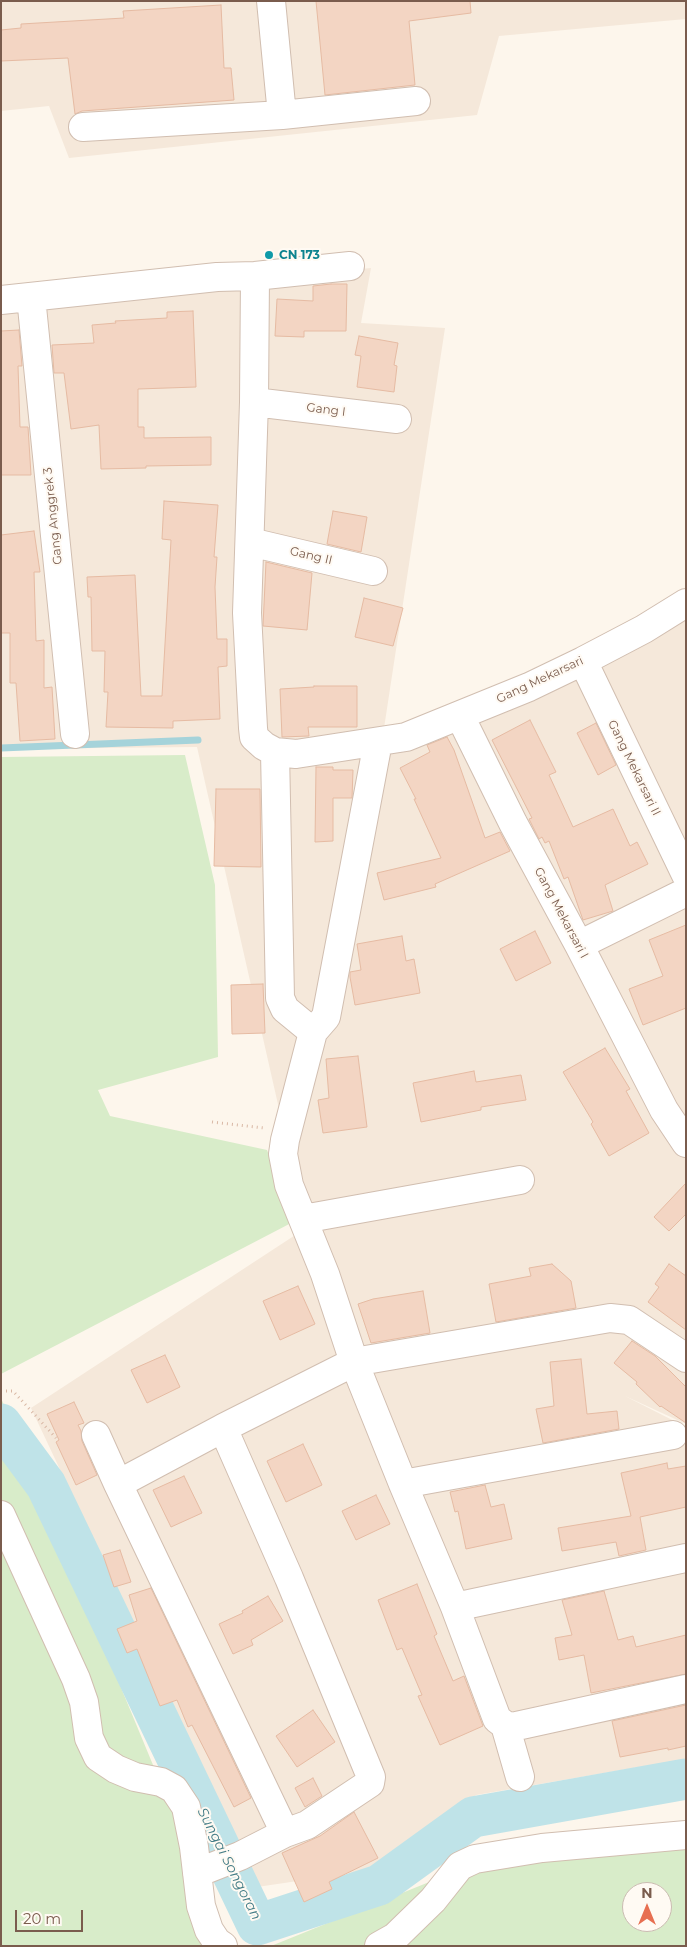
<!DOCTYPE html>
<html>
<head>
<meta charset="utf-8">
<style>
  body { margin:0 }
  #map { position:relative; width:687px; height:1947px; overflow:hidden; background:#fdf6ec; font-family:Montserrat,sans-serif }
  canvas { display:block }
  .frame { position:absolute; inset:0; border:2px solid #7a5c4d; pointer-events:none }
  .north { position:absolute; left:622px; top:1882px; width:50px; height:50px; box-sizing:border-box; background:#fffaf3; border:1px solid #cabbb1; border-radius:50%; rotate:0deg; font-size:14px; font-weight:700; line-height:20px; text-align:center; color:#7a5c4d }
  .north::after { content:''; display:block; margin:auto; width:18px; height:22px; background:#e76f51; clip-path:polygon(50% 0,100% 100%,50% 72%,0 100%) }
  .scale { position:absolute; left:15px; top:1910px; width:68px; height:22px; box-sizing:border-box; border:2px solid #7a5c4d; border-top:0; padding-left:6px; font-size:15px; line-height:18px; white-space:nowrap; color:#7a5c4d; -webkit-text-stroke:4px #fffaf3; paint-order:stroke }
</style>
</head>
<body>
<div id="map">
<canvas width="687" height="1947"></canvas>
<div class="frame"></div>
<div class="north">N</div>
<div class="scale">20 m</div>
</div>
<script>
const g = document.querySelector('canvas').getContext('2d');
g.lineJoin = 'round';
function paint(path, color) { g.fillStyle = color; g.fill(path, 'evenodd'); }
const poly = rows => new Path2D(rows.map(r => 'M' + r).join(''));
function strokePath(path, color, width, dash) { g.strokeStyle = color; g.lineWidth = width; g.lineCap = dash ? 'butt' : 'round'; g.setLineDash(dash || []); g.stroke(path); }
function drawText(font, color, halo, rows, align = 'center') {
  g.font = font + ' Montserrat,sans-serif'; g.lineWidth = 4; g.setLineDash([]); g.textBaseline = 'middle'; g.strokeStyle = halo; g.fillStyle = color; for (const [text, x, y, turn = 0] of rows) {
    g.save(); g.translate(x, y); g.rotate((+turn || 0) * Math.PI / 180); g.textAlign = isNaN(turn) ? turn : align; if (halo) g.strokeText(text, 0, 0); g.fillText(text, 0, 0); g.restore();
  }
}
const residential = poly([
  [1,1,686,1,686,19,499,36,477,115,69,158,49,106,1,111],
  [371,268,361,323,445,328,379,761,395,748,686,614,686,1424,625,1396,686,1427,686,1759,476,1795,379,1869,257,1887,31,1408,306,1228,197,747,1,749,1,304]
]);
const green = poly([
  [185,755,215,885,218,1057,98,1090,110,1116,267,1150,295,1221,1,1374,1,757],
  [1,1398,228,1946,1,1946],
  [686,1832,686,1946,271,1946,491,1857],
  [632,1892,662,1892,662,1922,632,1922]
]);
const stream = poly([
  [1,748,198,740]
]);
const river = poly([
  [1,1424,46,1485,257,1925,379,1885,473,1817,686,1779]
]);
const building = poly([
  [316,1,470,1,471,13,409,21,415,85,325,95,316,1],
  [221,5,224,68,231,68,234,100,82,111,75,114,68,58,1,61,1,30,21,28,21,24,124,18,123,11,221,5],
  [331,284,347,284,346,331,304,331,304,337,275,336,277,299,313,301,313,286,331,284],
  [193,311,196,387,138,389,138,427,144,427,144,438,211,437,211,465,146,466,146,468,101,469,99,425,71,429,64,373,54,373,52,345,94,343,92,325,116,323,115,321,167,318,167,312,193,311],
  [19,330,22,366,18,366,20,427,28,427,31,475,1,475,1,331,19,330],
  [359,336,398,343,394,365,397,366,394,392,357,387,361,356,355,355,359,336],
  [164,501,218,505,214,557,217,557,215,587,217,639,227,639,227,666,218,667,220,719,173,721,173,728,106,727,108,692,104,692,105,651,92,651,91,597,88,597,87,577,135,575,141,696,162,696,171,540,162,539,164,501],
  [333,511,367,517,361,552,327,544,333,511],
  [34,531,40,572,34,572,36,641,44,640,44,688,52,687,55,739,20,741,16,683,10,683,10,633,1,633,1,535,34,531],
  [266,562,312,573,307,630,263,626,266,562],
  [364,598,403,608,393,646,355,637,364,598],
  [314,686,357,686,357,727,308,727,309,736,282,737,280,689,314,687,314,686],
  [530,720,556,772,549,775,573,827,613,809,630,846,637,842,648,864,605,885,613,911,583,920,568,877,564,879,549,841,545,843,542,837,539,839,529,819,532,818,492,740,530,720],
  [596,723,616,765,598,775,577,733,596,723],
  [447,737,454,750,485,838,500,832,510,851,435,884,436,887,384,900,377,873,441,858,414,799,416,799,400,768,430,752,427,745,447,737],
  [316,767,333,767,333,770,353,770,352,798,333,798,333,841,315,842,316,767],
  [216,789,260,789,261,867,214,866,216,789],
  [686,925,686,1008,643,1025,629,989,663,976,649,940,686,925],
  [535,931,551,963,516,981,500,949,535,931],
  [402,936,406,961,414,959,420,993,355,1005,350,977,350,972,361,970,357,944,402,936],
  [263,984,265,1033,232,1034,231,985,263,984],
  [605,1048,630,1089,626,1091,649,1133,609,1156,591,1124,593,1122,563,1072,605,1048],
  [358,1056,367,1127,323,1133,318,1100,329,1098,326,1059,358,1056],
  [474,1071,476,1082,521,1075,526,1100,481,1107,481,1110,421,1122,413,1083,474,1071],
  [686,1183,686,1214,669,1231,654,1217,686,1183],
  [552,1264,571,1281,576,1308,496,1322,489,1284,531,1276,529,1268,552,1264],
  [669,1264,686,1276,686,1330,648,1302,659,1287,655,1284,669,1264],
  [298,1286,315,1324,280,1340,263,1301,298,1286],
  [423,1291,430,1333,371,1343,358,1304,373,1299,423,1291],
  [632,1341,655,1356,686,1387,686,1423,661,1406,660,1407,636,1384,637,1382,614,1363,632,1341],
  [165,1355,180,1387,147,1403,131,1370,165,1355],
  [581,1359,587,1414,617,1411,619,1429,543,1443,536,1409,554,1406,550,1362,581,1359],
  [74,1402,84,1423,78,1425,81,1431,82,1441,97,1475,76,1485,56,1442,59,1440,47,1414,74,1402],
  [303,1444,322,1485,286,1502,267,1461,303,1444],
  [667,1463,668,1469,686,1466,686,1507,640,1517,646,1550,619,1556,616,1542,562,1551,558,1528,631,1516,621,1473,667,1463],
  [184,1476,202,1513,171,1527,153,1490,184,1476],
  [485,1485,491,1507,504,1504,512,1539,466,1549,458,1511,455,1512,450,1492,485,1485],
  [376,1495,390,1524,356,1540,342,1511,376,1495],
  [120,1550,131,1582,114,1587,103,1555,120,1550],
  [417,1584,437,1634,434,1636,453,1681,464,1676,483,1726,440,1745,418,1696,422,1695,402,1648,397,1650,378,1600,417,1584],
  [151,1588,251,1798,234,1807,192,1725,188,1727,177,1700,160,1706,137,1649,127,1653,117,1629,137,1621,129,1595,151,1588],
  [604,1591,618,1640,633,1636,636,1647,686,1635,686,1674,591,1693,584,1655,559,1660,555,1638,572,1635,562,1600,604,1591],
  [268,1596,283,1621,251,1640,253,1645,233,1654,219,1624,243,1613,242,1611,268,1596],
  [686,1705,686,1746,668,1750,668,1748,620,1757,612,1721,686,1705],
  [313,1710,335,1742,297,1767,276,1736,313,1710],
  [313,1778,322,1796,305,1807,295,1788,313,1778],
  [354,1812,378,1858,329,1882,332,1889,304,1902,282,1853,320,1836,354,1812]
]);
const path = poly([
  [212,1122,264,1128],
  [1,1391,13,1391,56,1438]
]);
const minor = poly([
  [271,1,282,115],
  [83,127,282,115,416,101],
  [255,276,254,402,247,613,253,728,254,737,264,746,275,752,296,754,406,737,529,687,583,661,644,629,686,603],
  [31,297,75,734],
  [1,300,217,277,255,276,350,266],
  [254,402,397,419],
  [250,542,373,571],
  [583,661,686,875],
  [460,716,513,823,579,945,664,1110,686,1143],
  [378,742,326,1017,313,1032,285,1140,283,1154,289,1185,325,1274,354,1362,403,1484,455,1607,497,1719,505,1725,512,1727,686,1689],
  [275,752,280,998,285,1009,313,1032],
  [579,945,686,892],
  [303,1219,520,1180],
  [96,1435,118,1484,285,1833,307,1825,370,1783,371,1777,289,1578,223,1428],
  [118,1484,223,1428,354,1362,610,1318,629,1320,686,1358],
  [403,1484,673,1435],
  [1,1515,76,1679,84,1702,89,1738,98,1757,116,1769,135,1777,161,1782,174,1789,186,1807,194,1847,201,1906,209,1930,217,1942,223,1946],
  [455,1607,686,1558],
  [505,1725,520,1777],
  [197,1873,240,1856,285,1833],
  [379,1946,395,1937,433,1900,460,1866,475,1859,542,1848,686,1835]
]);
const markers = [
  [269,255,5,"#0f9aa8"]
];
const cultureNames = [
  ["CN 173",279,255]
];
const streetNames = [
  ["Gang I",326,410,7],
  ["Gang Anggrek 3",53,516,-96],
  ["Gang II",311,556,13],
  ["Gang Mekarsari",540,680,-25],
  ["Gang Mekarsari II",634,768,64],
  ["Gang Mekarsari I",561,913,62]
];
const waterNames = [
  ["Sungai Songoran",229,1864,63]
];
paint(residential, '#f5e8da');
paint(green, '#d8ecc9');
strokePath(stream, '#a5d3da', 7);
strokePath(river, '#bfe3e8', 41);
paint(building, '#f3d5c3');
strokePath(building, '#e6bba3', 1);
strokePath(minor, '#d1beb0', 30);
strokePath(path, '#d9b8a5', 3, [1, 4]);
strokePath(minor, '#fff', 28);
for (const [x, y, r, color] of markers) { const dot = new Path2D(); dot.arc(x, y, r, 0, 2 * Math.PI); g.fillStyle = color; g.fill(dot); strokePath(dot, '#fffaf3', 2); }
drawText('bold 12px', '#0d838f', '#fffaf3', cultureNames, 'left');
drawText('12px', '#7a5c4d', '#fffaf3', streetNames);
drawText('italic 14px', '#437c86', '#fffaf3', waterNames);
</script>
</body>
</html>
